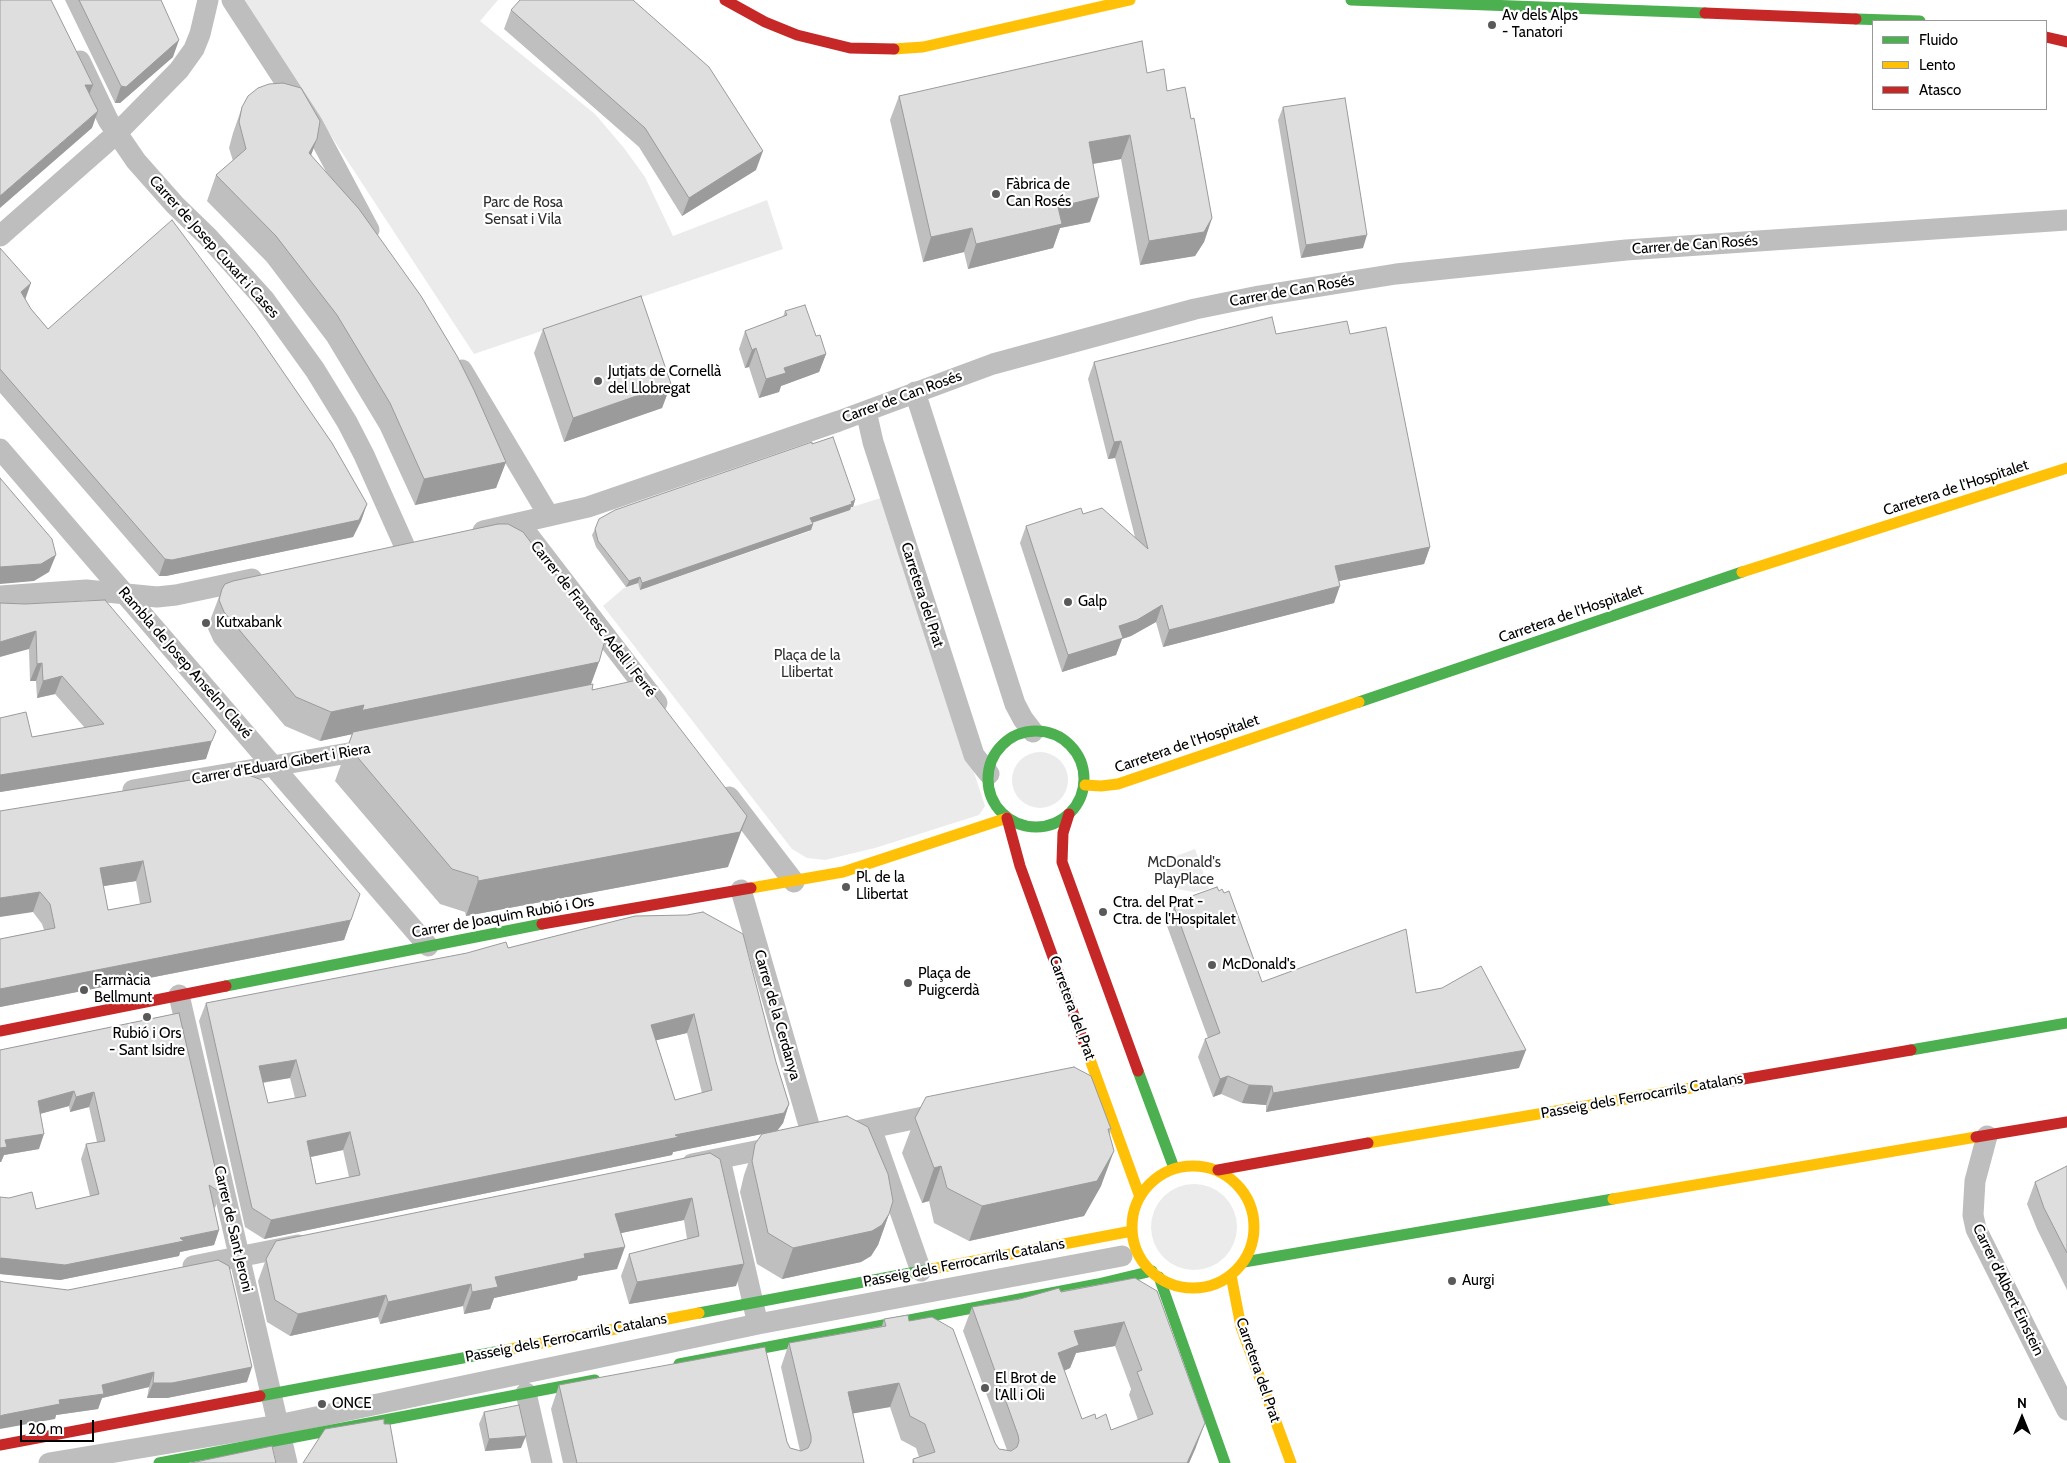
<!DOCTYPE html>
<html>
<head>
<meta charset="utf-8">
<style>
  body { margin:0 }
  #map { position:relative; width:2067px; height:1463px; overflow:hidden; background:#fff; font-family:Cabin,sans-serif }
  canvas { display:block }
  .legend { position:absolute; left:1872px; top:20px; width:175px; height:90px; box-sizing:border-box; background:#fff; border:1px solid #999; margin:0; padding:6px 9px; list-style:none; font-size:15px; color:#000 }
  .legend li { display:flex; align-items:center; gap:10px; height:25px }
  .legend b { width:25px; border:1px solid #999 }
  .north { position:absolute; left:1997px; top:1393px; width:50px; height:50px; -webkit-text-stroke:4px #fff; paint-order:stroke; rotate:0deg; font-size:14px; font-weight:700; line-height:20px; text-align:center; color:#000 }
  .north::after { content:''; display:block; margin:auto; width:18px; height:22px; background:#000; clip-path:polygon(50% 0,100% 100%,50% 72%,0 100%) }
  .scale { position:absolute; left:20px; top:1420px; width:74px; height:22px; box-sizing:border-box; border:2px solid #000; border-top:0; padding-left:6px; font-size:15px; line-height:18px; white-space:nowrap; color:#000; -webkit-text-stroke:4px #fff; paint-order:stroke }
</style>
</head>
<body>
<div id="map">
<canvas width="2067" height="1463"></canvas>
<ul class="legend">
<li><b style="height:6px;background:#4caf50"></b>Fluido</li>
<li><b style="height:6px;background:#ffc107"></b>Lento</li>
<li><b style="height:6px;background:#c62828"></b>Atasco</li>
</ul>
<div class="north">N</div>
<div class="scale">20 m</div>
</div>
<script>
const g = document.querySelector('canvas').getContext('2d');
g.lineJoin = 'round';
function paint(path, color) { g.fillStyle = color; g.fill(path, 'evenodd'); }
const poly = rows => new Path2D(rows.map(r => 'M' + r).join(''));
function strokePath(path, color, width, dash) { g.strokeStyle = color; g.lineWidth = width; g.lineCap = dash ? 'butt' : 'round'; g.setLineDash(dash || []); g.stroke(path); }
function drawText(font, color, halo, rows, align = 'center') {
  g.font = font + ' Cabin,sans-serif'; g.lineWidth = 4.5; g.setLineDash([]); g.textBaseline = 'middle'; g.strokeStyle = halo; g.fillStyle = color; for (const [text, x, y, turn = 0] of rows) {
    g.save(); g.translate(x, y); g.rotate((+turn || 0) * Math.PI / 180); g.textAlign = isNaN(turn) ? turn : align; if (halo) g.strokeText(text, 0, 0); g.fillText(text, 0, 0); g.restore();
  }
}
const green = poly([
  [242,0,498,0,480,21,595,114,624,148,645,177,673,236,767,200,783,249,474,354],
  [884,497,985,806,979,815,875,848,825,860,807,858,792,849,603,606,624,588,638,583,640,590,810,531,808,524,849,508],
  '1012 780a28 28 0 1 1 56 0a28 28 0 1 1-56 0Z',
  [1195,849,1209,889,1194,892,1177,889,1163,879,1155,864],
  '1151 1227a43 43 0 1 1 86 0a43 43 0 1 1-86 0Z'
]);
const street = poly([
  [232,0,312,123,369,230],
  [80,61,108,120,136,161,175,205,208,237,264,299,315,370,347,422,364,455,405,547],
  [0,236,116,134,179,70,194,49,200,34,208,0],
  [462,370,549,516],
  [915,392,1015,704,1023,719,1033,732],
  [866,411,873,442,974,755,989,774],
  [0,449,428,946],
  [519,523,657,703],
  [483,531,588,507,839,421,993,364,1195,309,1259,296,1396,274,1626,250,2067,220],
  [0,596,86,590,157,597,176,595,252,579],
  [133,790,372,749],
  [729,797,794,882],
  [741,890,813,1139],
  [179,995,287,1463],
  [871,1128,921,1271],
  [842,1134,942,1113],
  [1987,1136,1975,1181,1973,1215,1976,1229,2067,1410],
  [720,1159,756,1316],
  [692,1164,780,1146],
  [193,1266,298,1245],
  [526,1393,542,1463],
  [49,1463,278,1425,758,1324,1122,1256]
]);
const fast = poly([
  [1351,0,1705,13],
  [1856,19,1920,21],
  [1359,702,1742,572],
  '988 779a48 48 0 1 1 96 0a48 48 0 1 1-96 0Z',
  [226,986,542,924],
  [1911,1050,2067,1023],
  [1138,1071,1174,1168],
  [1244,1262,1613,1199],
  [1159,1277,1225,1463],
  [699,1313,932,1269],
  [679,1364,1098,1284,1152,1271],
  [260,1396,500,1351],
  [159,1463,595,1380]
]);
const slow = poly([
  [894,49,923,47,1130,0],
  [1742,572,2067,468],
  [1085,785,1101,786,1118,784,1359,702],
  [751,888,843,872,1007,818],
  [1084,1043,1140,1197],
  [1368,1143,1726,1082],
  '1132 1227a61 61 0 1 1 122 0a61 61 0 1 1-122 0Z',
  [1613,1199,1976,1137],
  [932,1269,1132,1231],
  [1231,1275,1241,1327,1291,1463],
  [500,1351,699,1313]
]);
const jam = poly([
  [725,0,765,22,797,35,850,48,894,49],
  [1705,13,1856,19],
  [2046,37,2067,42],
  [1069,814,1063,833,1062,862,1138,1071],
  [1007,818,1020,866,1084,1043],
  [542,924,751,888],
  [0,1031,226,986],
  [1726,1082,1911,1050],
  [1976,1137,2067,1122],
  [1218,1170,1368,1143],
  [0,1445,260,1396]
]);
const wall = poly([
  [65,0,161,0,173,57,120,103,115,103],
  [511,10,756,170,682,216,639,147,504,29],
  [1167,91,1191,119,1212,218,1204,242,1195,256,1140,265,1121,159,1093,164,1090,222,1060,228,1053,248,968,269,964,252,923,262,890,120,899,96],
  [242,107,317,139,311,155,506,462,496,488,415,505,380,429,327,341,267,262,207,201,216,175,233,161,229,148,233,133],
  [1283,107,1363,248,1301,258,1278,120],
  [0,248,25,300,31,309,48,329,367,504,361,521,353,537,166,576,159,576,0,393],
  [785,311,816,336,826,354,819,372,781,386,779,392,759,398,749,367,745,368,739,349,745,331,783,317],
  [543,329,671,384,662,408,564,442,534,353],
  [1276,334,1350,334,1430,547,1424,564,1339,581,1334,603,1163,647,1156,622,1131,636,1122,639,1116,655,1062,672,1020,543,1026,526,1083,514,1135,537,1115,458,1108,459,1088,379,1094,362],
  [812,444,855,500,853,507,851,507,850,510,812,523,813,524,811,530,640,590,638,583,626,587,596,547,592,535,595,529],
  [222,589,599,662,591,684,592,690,728,867,466,916,465,912,440,904,335,781,352,734,320,741,285,726,214,642,208,629,211,618],
  [0,603,206,759,0,792,0,718,32,737,85,728,55,694,37,698,36,681,30,681,29,649],
  [0,811,351,920,344,940,0,1007,0,939,44,930,42,924,33,912],
  [136,881,140,904,108,910,103,886],
  [1178,901,1262,982,1416,993,1519,1068,1266,1112,1266,1105,1242,1103,1221,1094,1213,1097,1198,1057,1205,1039,1208,1038,1167,926,1174,907,1176,907],
  [635,916,776,1062,789,1104,783,1123,777,1131,889,1214,878,1245,871,1256,861,1262,782,1279,757,1264,740,1192,744,1175,755,1144,762,1134,673,1152,672,1155,264,1239,245,1227,199,1021,206,1003,508,948],
  [687,1033,702,1093,675,1100,656,1040],
  [290,1078,295,1098,268,1103,263,1083],
  [343,1150,349,1177,316,1184,311,1157],
  [179,1013,221,1193,215,1208,214,1207,219,1230,214,1245,180,1252,179,1256,60,1280,0,1274,0,1197,36,1209,90,1196,81,1159,86,1144,97,1142,89,1107,70,1112,69,1106,40,1114,39,1149,4,1155,1,1162,0,1050],
  [915,1118,1111,1129,1110,1134,1101,1186,1084,1216,969,1241,934,1223,929,1201,922,1203,902,1153],
  [710,1153,736,1286,629,1304,621,1276,629,1254,687,1239,684,1220,621,1233,617,1269,578,1276,577,1280,494,1298,490,1309,464,1314,463,1306,380,1324,378,1317,290,1336,267,1322,258,1281,266,1259],
  [2067,1166,2067,1290,2037,1229,2027,1204,2035,1182],
  [1135,1278,1196,1447,1189,1463,912,1463,913,1459,919,1457,916,1448,901,1440,890,1407,853,1413,864,1463,563,1463,551,1409,559,1385,787,1442,790,1448,800,1451,781,1367,789,1343,882,1326,884,1319,909,1321,999,1449,1007,1450,963,1331,972,1307],
  [1115,1346,1131,1389,1129,1395,1138,1420,1111,1430,1096,1419,1082,1419,1064,1371,1070,1368,1076,1353],
  [0,1281,247,1382,167,1398,147,1398,149,1387,102,1398,98,1409,56,1415,55,1419],
  [484,1412,521,1448,485,1451,479,1424]
]);
const shadedWall = poly([
  [179,40,173,57,120,103,115,103,121,86],
  [85,85,93,85,86,102],
  [98,111,92,128,0,208,0,196],
  [1130,135,1121,159,1080,166,1089,142],
  [317,139,307,166,309,153],
  [763,151,756,170,682,216,689,198],
  [1099,197,1090,222,1060,228,1053,248,968,269,976,244,1058,207],
  [1212,218,1204,242,1195,256,1140,265,1149,241],
  [972,228,964,252,923,262,931,237],
  [1367,235,1363,248,1301,258,1306,245],
  [31,283,25,300,21,292],
  [756,348,749,367,745,368,752,350],
  [826,354,819,372,781,386,779,392,759,398,766,379,784,368],
  [671,384,662,408,564,442,573,418],
  [1121,441,1115,458,1108,459,1114,442],
  [506,462,496,488,415,505,424,479],
  [855,500,853,507,851,507,850,510,808,524,810,518],
  [367,504,361,521,353,537,166,576,159,576,165,559],
  [813,524,811,530,640,590,642,583],
  [1430,547,1424,564,1329,583,1335,566],
  [56,555,49,572,34,581,0,584,0,567],
  [640,577,638,583,626,587,629,581],
  [1340,586,1334,603,1163,647,1169,630],
  [1162,605,1156,622,1131,636,1122,639,1116,655,1062,672,1068,655,1119,626],
  [36,631,29,649,0,657,0,642],
  [599,662,588,692,353,734,320,741,331,712,364,705],
  [42,663,36,681,30,681,37,664],
  [62,676,55,694,37,698,43,681],
  [212,741,206,759,0,792,0,775],
  [747,816,728,867,466,916,478,881],
  [143,861,136,881,92,888,100,868],
  [40,892,33,912,0,917,0,898],
  [351,920,344,940,0,1007,0,989],
  [694,1014,687,1033,645,1043,651,1025],
  [1526,1050,1519,1068,1266,1112,1273,1093],
  [296,1060,290,1078,252,1084,259,1066],
  [1228,1076,1221,1094,1213,1097,1220,1079],
  [1249,1085,1272,1086,1266,1105,1242,1103],
  [74,1091,69,1106,32,1116,38,1101],
  [94,1092,89,1107,70,1112,76,1097],
  [789,1104,783,1123,777,1131,673,1152,672,1155,264,1239,271,1220,675,1135],
  [350,1132,343,1150,301,1159,307,1141],
  [44,1134,39,1149,4,1155,1,1162,0,1162,0,1148,5,1140],
  [1114,1151,1101,1186,1084,1216,969,1241,982,1206],
  [941,1166,929,1201,922,1203,934,1168],
  [692,1198,684,1220,607,1236,615,1214],
  [889,1214,878,1245,871,1256,861,1262,782,1279,793,1248],
  [219,1230,214,1245,180,1252,179,1256,60,1280,0,1274,0,1259,1,1258,180,1238],
  [625,1247,617,1269,578,1276,577,1280,494,1298,490,1309,464,1314,472,1292,495,1277,584,1254],
  [744,1264,736,1286,629,1304,637,1282],
  [471,1284,463,1306,380,1324,388,1302],
  [386,1295,378,1317,290,1336,298,1314],
  [1124,1322,1115,1346,1076,1353,1070,1368,1049,1377,1058,1353,1074,1331],
  [252,1367,247,1382,167,1398,147,1398,153,1383],
  [154,1372,149,1387,102,1398,98,1409,56,1415,55,1419,0,1429,0,1416,3,1415,59,1400,102,1385],
  [899,1383,890,1407,839,1416,848,1392],
  [1205,1423,1196,1447,1189,1463,1187,1463],
  [526,1436,521,1448,485,1451,489,1439]
]);
const building = poly([
  [0,0,51,0,93,85,85,85,98,111,0,196,0,0],
  [79,0,161,0,179,40,126,87,121,86,79,0],
  [520,0,633,0,709,67,763,151,689,198,645,128,511,10,520,0],
  [1142,41,1147,73,1164,69,1167,91,1185,87,1191,119,1194,118,1212,218,1204,232,1149,241,1130,135,1089,142,1099,197,1058,207,1062,224,976,244,972,228,931,237,899,96,1142,41],
  [283,83,301,88,320,121,317,139,309,153,359,209,421,296,457,356,474,390,506,462,424,479,390,403,337,315,276,236,216,175,246,149,239,122,242,107,248,96,258,88,269,84,283,83],
  [1345,98,1367,235,1306,245,1283,107,1345,98],
  [172,220,255,331,332,443,367,504,359,520,172,560,165,559,0,369,0,248,31,283,21,292,31,309,48,329,172,220],
  [641,296,671,384,573,418,543,329,641,296],
  [805,305,816,336,820,335,826,354,784,368,786,373,766,379,756,348,752,350,745,331,787,315,785,311,805,305],
  [1272,317,1276,334,1347,321,1350,334,1386,327,1430,547,1335,566,1340,586,1169,630,1162,605,1137,620,1119,626,1123,638,1068,655,1026,526,1081,508,1083,514,1102,508,1148,549,1121,441,1114,442,1094,362,1272,317],
  [833,437,855,500,851,502,852,504,810,518,813,524,642,583,640,577,629,581,598,541,595,529,599,519,615,510,812,442,812,444,833,437],
  [0,478,52,539,56,555,41,564,0,567,0,478],
  [498,524,508,524,523,532,605,640,599,662,364,710,362,711,364,705,331,712,296,697,224,612,219,600,222,589,225,584,233,581,498,524],
  [105,600,216,731,212,741,0,775,0,718,26,712,32,737,104,724,62,676,43,681,42,663,37,664,36,631,0,642,0,603,25,604,105,600],
  [642,679,747,816,740,832,478,881,478,877,452,869,348,746,353,732,593,684,592,690,642,679],
  [240,772,262,780,360,894,351,920,0,989,0,939,55,928,50,904,40,892,0,898,0,811,240,772],
  [143,861,151,902,108,910,100,868,143,861],
  [1217,887,1219,891,1222,889,1224,893,1229,891,1262,982,1406,929,1416,993,1442,988,1481,966,1526,1050,1273,1093,1272,1086,1249,1085,1228,1076,1220,1079,1205,1039,1220,1033,1174,907,1179,906,1178,901,1217,887],
  [703,912,743,934,776,1062,789,1104,784,1113,675,1135,679,1137,271,1220,252,1208,206,1003,467,953,506,942,508,948,635,916,687,915,703,912],
  [694,1014,712,1090,675,1100,651,1025,694,1014],
  [296,1060,306,1096,268,1103,259,1066,296,1060],
  [350,1132,360,1175,316,1184,307,1141,350,1132],
  [179,1013,221,1193,209,1185,219,1230,180,1238,184,1241,65,1265,1,1258,0,1259,0,1197,9,1198,32,1192,36,1209,99,1194,86,1144,105,1141,94,1092,76,1097,74,1091,38,1101,44,1134,5,1140,7,1147,0,1148,0,1050,179,1013],
  [1074,1067,1091,1076,1111,1129,1108,1129,1114,1151,1097,1181,982,1206,947,1188,941,1166,934,1168,915,1118,926,1097,1074,1067],
  [847,1116,868,1127,888,1174,893,1201,889,1214,882,1225,872,1231,793,1248,768,1233,752,1161,755,1144,762,1134,847,1116],
  [710,1153,720,1159,744,1264,637,1282,629,1254,699,1236,692,1198,615,1214,625,1247,584,1254,585,1258,495,1277,498,1287,472,1292,471,1284,388,1302,386,1295,298,1314,275,1300,266,1259,276,1241,710,1153],
  [2067,1166,2067,1253,2044,1208,2035,1182,2067,1166],
  [218,1260,229,1266,252,1367,172,1383,153,1383,154,1372,102,1385,104,1394,59,1400,60,1404,3,1415,0,1416,0,1281,4,1282,68,1290,218,1260],
  [1135,1278,1157,1291,1205,1423,1187,1463,914,1463,913,1459,935,1452,925,1424,910,1416,899,1383,848,1392,864,1463,577,1463,559,1385,765,1347,787,1442,790,1448,801,1451,808,1448,811,1442,811,1436,789,1343,886,1326,884,1319,908,1315,909,1321,932,1317,953,1329,995,1443,999,1449,1011,1451,1017,1447,1019,1441,1018,1435,972,1307,1020,1299,1059,1288,1061,1292,1135,1278],
  [1124,1322,1142,1370,1137,1372,1153,1414,1111,1430,1106,1414,1096,1419,1095,1414,1082,1419,1058,1353,1079,1345,1074,1331,1124,1322],
  [519,1405,526,1436,489,1439,484,1412,519,1405],
  [384,1419,384,1424,390,1424,397,1463,303,1463,325,1429,384,1419],
  [272,1446,276,1463,191,1463,272,1446]
]);
const markers = [
  [1492,25,5,"#595959"],
  [996,194,5,"#595959"],
  [598,381,5,"#595959"],
  [1068,602,5,"#595959"],
  [206,623,5,"#595959"],
  [846,887,5,"#595959"],
  [1103,912,5,"#595959"],
  [1212,965,5,"#595959"],
  [908,983,5,"#595959"],
  [84,990,5,"#595959"],
  [147,1017,5,"#595959"],
  [1452,1281,5,"#595959"],
  [985,1388,5,"#595959"],
  [322,1404,5,"#595959"]
];
const poiNames = [
  ["Av dels Alps",1502,16],
  ["- Tanatori",1502,33],
  ["Fàbrica de",1006,185],
  ["Can Rosés",1006,202],
  ["Jutjats de Cornellà",608,372],
  ["del Llobregat",608,389],
  ["Galp",1078,602],
  ["Kutxabank",216,623],
  ["Pl. de la",856,878],
  ["Llibertat",856,895],
  ["Ctra. del Prat -",1113,903],
  ["Ctra. de l'Hospitalet",1113,920],
  ["McDonald's",1222,965],
  ["Plaça de",918,974],
  ["Puigcerdà",918,991],
  ["Farmàcia",94,981],
  ["Bellmunt",94,998],
  ["Rubió i Ors",147,1034,"center"],
  ["- Sant Isidre",147,1051,"center"],
  ["Aurgi",1462,1281],
  ["El Brot de",995,1379],
  ["l'All i Oli",995,1396],
  ["ONCE",332,1404]
];
const parkNames = [
  ["Parc de Rosa",523,203],
  ["Sensat i Vila",523,220],
  ["Plaça de la",807,656],
  ["Llibertat",807,673],
  ["McDonald's",1184,863],
  ["PlayPlace",1184,880]
];
const streetNames = [
  ["Carrer de Can Rosés",1695,245,-4],
  ["Carrer de Josep Cuxart i Cases",214,247,48],
  ["Carrer de Can Rosés",1292,291,-10],
  ["Carrer de Can Rosés",902,397,-20],
  ["Carretera de l'Hospitalet",1956,488,-18],
  ["Carretera del Prat",922,595,72],
  ["Carretera de l'Hospitalet",1571,614,-19],
  ["Carrer de Francesc Adell i Ferré",593,619,52],
  ["Rambla de Josep Anselm Clavé",185,663,49],
  ["Carretera de l'Hospitalet",1187,744,-19],
  ["Carrer d'Eduard Gibert i Riera",281,764,-10],
  ["Carrer de Joaquim Rubió i Ors",503,917,-10],
  ["Carretera del Prat",1072,1008,70],
  ["Carrer de la Cerdanya",777,1015,74],
  ["Passeig dels Ferrocarrils Catalans",1642,1096,-10],
  ["Carrer de Sant Jeroni",233,1229,77],
  ["Passeig dels Ferrocarrils Catalans",964,1263,-11],
  ["Carrer d'Albert Einstein",2008,1290,64],
  ["Passeig dels Ferrocarrils Catalans",566,1338,-11],
  ["Carretera del Prat",1258,1370,71]
];
paint(green, '#ebebeb');
strokePath(street, '#bebebe', 21);
strokePath(fast, '#4caf50', 11);
strokePath(slow, '#ffc107', 11);
strokePath(jam, '#c62828', 11);
paint(wall, '#bfbfbf');
paint(shadedWall, '#9b9b9b');
paint(building, '#dedede');
strokePath(building, '#9b9b9b', 1);
for (const [x, y, r, color] of markers) { const dot = new Path2D(); dot.arc(x, y, r, 0, 2 * Math.PI); g.fillStyle = color; g.fill(dot); strokePath(dot, '#fff', 2); }
drawText('15px', '#000', '#fff', poiNames, 'left');
drawText('15px', '#313131', '#fff', parkNames);
drawText('15px', '#000', '#fff', streetNames);
</script>
</body>
</html>
